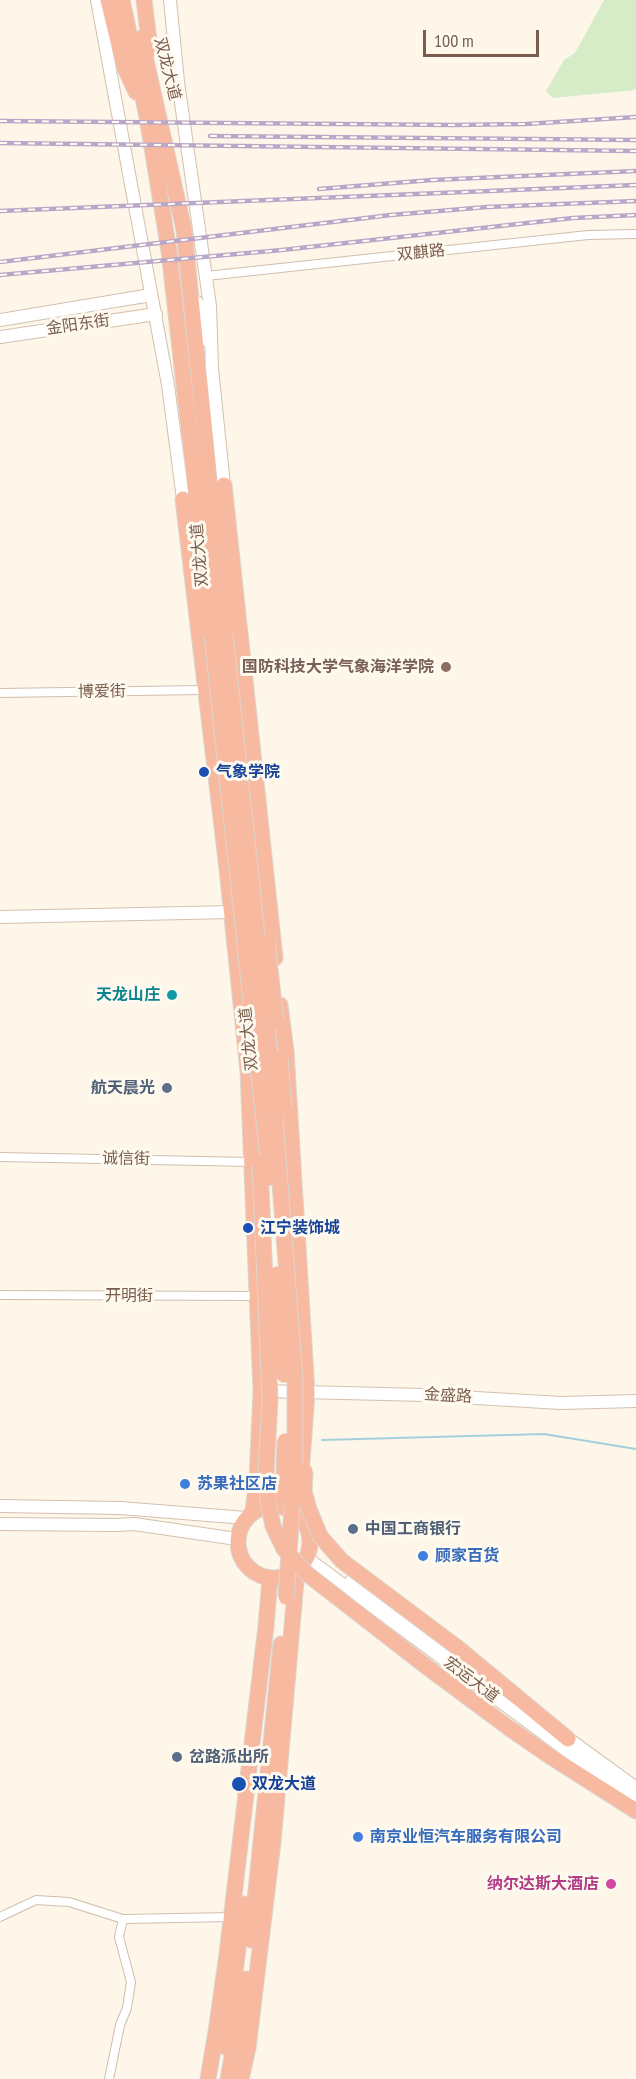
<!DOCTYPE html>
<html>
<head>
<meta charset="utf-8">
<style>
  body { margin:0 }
  #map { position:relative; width:636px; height:2079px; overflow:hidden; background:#fdf6e9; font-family:"PT Sans Narrow",sans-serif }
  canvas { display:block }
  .scale { position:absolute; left:423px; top:30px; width:116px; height:27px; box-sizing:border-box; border:3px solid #795d4c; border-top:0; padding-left:8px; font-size:18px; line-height:21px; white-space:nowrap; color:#795d4c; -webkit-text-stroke:4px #fffaf0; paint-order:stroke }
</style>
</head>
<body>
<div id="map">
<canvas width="636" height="2079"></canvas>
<div class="scale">100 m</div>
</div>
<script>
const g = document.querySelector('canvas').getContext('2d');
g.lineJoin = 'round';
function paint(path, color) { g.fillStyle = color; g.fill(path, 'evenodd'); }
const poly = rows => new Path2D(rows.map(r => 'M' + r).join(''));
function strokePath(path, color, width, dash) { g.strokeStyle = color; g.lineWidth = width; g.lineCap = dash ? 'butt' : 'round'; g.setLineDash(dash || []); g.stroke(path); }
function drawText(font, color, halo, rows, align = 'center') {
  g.font = font + ' "PT Sans Narrow","Noto Sans SC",sans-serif'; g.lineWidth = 6; g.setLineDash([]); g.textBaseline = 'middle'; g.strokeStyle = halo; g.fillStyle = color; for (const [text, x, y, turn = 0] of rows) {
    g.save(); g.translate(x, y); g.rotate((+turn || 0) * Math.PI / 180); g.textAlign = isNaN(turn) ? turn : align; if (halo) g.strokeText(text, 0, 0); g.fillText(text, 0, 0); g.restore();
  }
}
const green = poly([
  [604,0,636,0,636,90,553,98,546,91,564,60,575,53]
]);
const stream = poly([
  [322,1440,544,1434,636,1449]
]);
const street = poly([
  [206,276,588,235,636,234],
  [0,693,204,690],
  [0,1157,252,1162],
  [0,1295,257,1296],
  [0,1917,36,1900,69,1902,123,1919,231,1917],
  [109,2079,120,2025,127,2008,131,1982,119,1937,123,1919]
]);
const secondary = poly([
  [97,0,168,385,183,499],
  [170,0,178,82,210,306,212,368,224,485],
  [197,302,206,340],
  [0,320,151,295],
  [0,337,156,314],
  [0,917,232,912],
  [262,1391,425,1395,561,1403,636,1401],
  [0,1506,120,1508,246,1518],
  [0,1524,117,1525,134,1524,237,1539],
  [307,1558,636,1802],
  [351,1581,480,1675],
  [562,1734,636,1788]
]);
const highway = poly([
  [108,0,124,66,136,92],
  [122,0,147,117,169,251,212,636],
  [144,0,150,49],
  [141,38,184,230,225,634],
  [224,485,275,958],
  [183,499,227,869,248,1071,261,1391,257,1479,253,1512],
  [280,1005,286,1051,307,1393,301,1475],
  '238 1542a36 36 0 1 1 72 0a36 36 0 1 1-72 0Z',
  [458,1648,568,1739],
  [509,1728,551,1757,636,1811],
  [251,1940,281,1644],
  [225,2047,244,1904],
  [208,2079,216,2032,227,1954,266,1626,270,1579],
  [228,2079,246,1979],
  [241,2079,248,2048,273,1842,297,1570]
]);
const rail = poly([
  [0,121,454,125,526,124,636,117],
  [210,136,636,140],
  [0,143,636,151],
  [319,189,432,180,636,171],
  [0,211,636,185],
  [0,262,391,215,487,207,636,201],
  [0,275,282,250,573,218,636,215]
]);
const highwayBridge = poly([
  [225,634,271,1067,291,1327,295,1381,295,1464,286,1597],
  [212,636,270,1178],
  [267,942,276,1022],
  [280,1058,284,1109],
  [260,1164,270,1399,266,1474,268,1502,273,1526,284,1549,306,1573,427,1667,509,1728],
  [277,1274,284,1375],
  [305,1471,304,1491,309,1509,320,1536,342,1561,458,1648],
  [283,1498,285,1441]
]);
const markers = [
  [446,667,6,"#8d6e63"],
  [204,772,6,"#1a4fb4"],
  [172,995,6,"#0f9aa8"],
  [167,1088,6,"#5c6f8a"],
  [248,1228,6,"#1a4fb4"],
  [185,1484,6,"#3f7fe0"],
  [353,1529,6,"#5c6f8a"],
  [423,1556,6,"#3f7fe0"],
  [177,1757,6,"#5c6f8a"],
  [239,1784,8,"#1a4fb4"],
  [358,1837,6,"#3f7fe0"],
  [611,1884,6,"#d1479c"]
];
const streetNames = [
  ["双龙大道",167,69,76],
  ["双麒路",421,253,-6],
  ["金阳东街",78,325,-8],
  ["双龙大道",200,555,-95],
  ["博爱街",102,692,-1],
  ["双龙大道",249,1039,-96],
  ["诚信街",126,1159,1],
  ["开明街",129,1296],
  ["金盛路",448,1396,3],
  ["宏运大道",471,1680,37]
];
const educationNames = [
  ["国防科技大学气象海洋学院",434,667]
];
const transitNames = [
  ["气象学院",216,772],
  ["江宁装饰城",260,1228],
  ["双龙大道",252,1784]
];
const cultureNames = [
  ["天龙山庄",160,995]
];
const serviceNames = [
  ["航天晨光",155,1088,"right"],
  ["中国工商银行",365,1529],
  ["岔路派出所",189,1757]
];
const shopNames = [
  ["苏果社区店",197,1484],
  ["顾家百货",435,1556],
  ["南京业恒汽车服务有限公司",370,1837]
];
const hotelNames = [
  ["纳尔达斯大酒店",599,1884]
];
paint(green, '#d5ecc7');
strokePath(stream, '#a3d0da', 2);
strokePath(street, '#d0beae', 10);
strokePath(secondary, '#d5c0ae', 14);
strokePath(highway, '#dcd5d0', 17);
strokePath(street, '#fff', 8);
strokePath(secondary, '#fff', 12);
strokePath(highway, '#f7b9a0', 15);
strokePath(rail, '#b9a6c8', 4.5);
strokePath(rail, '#fffaf0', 2, [7]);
strokePath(highwayBridge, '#dcd5d0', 17, []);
strokePath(highwayBridge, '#f7b9a0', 15);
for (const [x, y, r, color] of markers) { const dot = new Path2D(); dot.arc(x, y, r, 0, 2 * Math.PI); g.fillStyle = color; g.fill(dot); strokePath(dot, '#fffaf0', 2); }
drawText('16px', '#795d4c', '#fffaf0', streetNames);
drawText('bold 16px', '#785e54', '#fffaf0', educationNames, 'right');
drawText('bold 16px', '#164399', '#fffaf0', transitNames, 'left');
drawText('bold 16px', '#0d838f', '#fffaf0', cultureNames, 'right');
drawText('bold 16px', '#4e5e75', '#fffaf0', serviceNames, 'left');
drawText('bold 16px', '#366cbe', '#fffaf0', shopNames, 'left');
drawText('bold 16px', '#b23c85', '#fffaf0', hotelNames, 'right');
</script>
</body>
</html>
